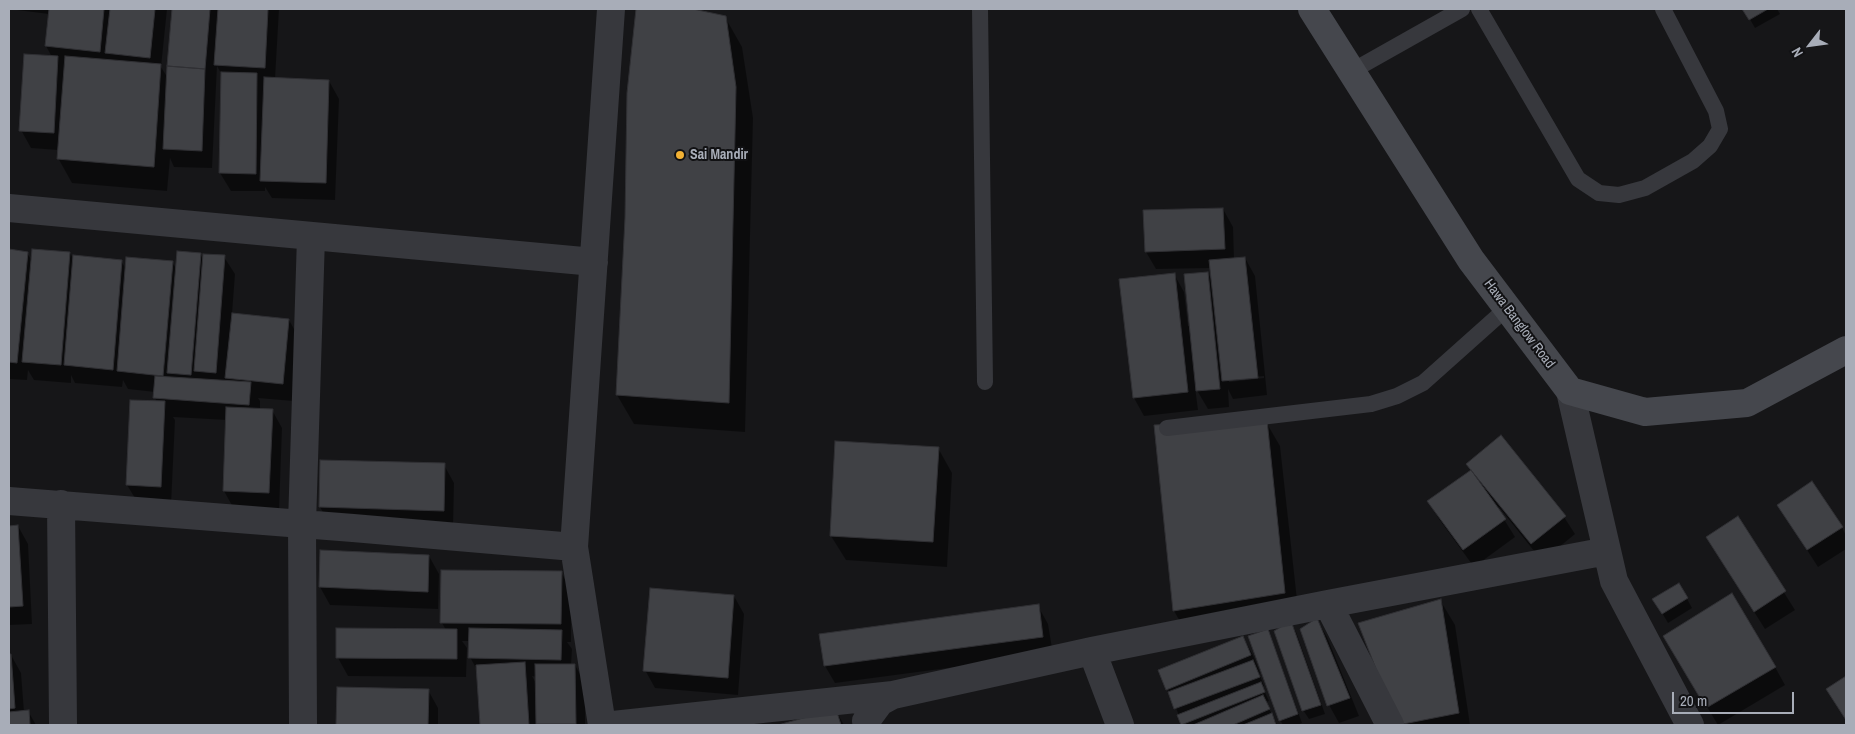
<!DOCTYPE html>
<html>
<head>
<meta charset="utf-8">
<style>
  body { margin:0 }
  #map { position:relative; width:1855px; height:734px; overflow:hidden; background:#161618; font-family:"Archivo Narrow",sans-serif }
  canvas { display:block }
  .frame { position:absolute; inset:0; border:10px solid #a8adb8; pointer-events:none }
  .north { position:absolute; left:1785px; top:20px; width:50px; height:50px; -webkit-text-stroke:4px #111113; paint-order:stroke; rotate:240deg; font-size:14px; font-weight:700; line-height:20px; text-align:center; color:#a8adb8 }
  .north::after { content:''; display:block; margin:auto; width:18px; height:22px; background:#a8adb8; clip-path:polygon(50% 0,100% 100%,50% 72%,0 100%) }
  .scale { position:absolute; left:1672px; top:692px; width:122px; height:22px; box-sizing:border-box; border:2px solid #a8adb8; border-top:0; padding-left:6px; font-size:15px; line-height:18px; white-space:nowrap; color:#a8adb8; -webkit-text-stroke:4px #111113; paint-order:stroke }
</style>
</head>
<body>
<div id="map">
<canvas width="1855" height="734"></canvas>
<div class="frame"></div>
<div class="north">N</div>
<div class="scale">20 m</div>
</div>
<script>
const g = document.querySelector('canvas').getContext('2d');
g.lineJoin = 'round';
function paint(path, color) { g.fillStyle = color; g.fill(path, 'evenodd'); }
const poly = rows => new Path2D(rows.map(r => 'M' + r).join(''));
function strokePath(path, color, width, dash) { g.strokeStyle = color; g.lineWidth = width; g.lineCap = dash ? 'butt' : 'round'; g.setLineDash(dash || []); g.stroke(path); }
function drawText(font, color, halo, rows, align = 'center') {
  g.font = font + ' "Archivo Narrow",sans-serif'; g.lineWidth = 4; g.setLineDash([]); g.textBaseline = 'middle'; g.strokeStyle = halo; g.fillStyle = color; for (const [text, x, y, turn = 0] of rows) {
    g.save(); g.translate(x, y); g.rotate((+turn || 0) * Math.PI / 180); g.textAlign = isNaN(turn) ? turn : align; if (halo) g.strokeText(text, 0, 0); g.fillText(text, 0, 0); g.restore();
  }
}
const shadow = poly([
  [9,9,167,9,161,67,169,80,173,9,279,9,275,79,329,81,339,99,335,200,272,198,265,187,265,191,231,191,220,173,222,75,217,66,212,168,174,167,170,158,167,191,72,183,58,158,58,150,31,148,21,130,52,57,46,46,49,14],
  [637,9,687,9,725,17,742,47,753,118,745,432,634,424,617,395,626,218,628,93],
  [1744,9,1777,9,1780,14,1755,28],
  [1223,209,1233,227,1234,259,1245,258,1255,276,1267,395,1233,399,1228,389,1229,407,1208,409,1195,387,1198,410,1144,416,1134,398,1174,274,1184,292,1188,326,1191,326,1208,273,1212,281,1211,268,1156,269,1146,252],
  [1264,376,1264,378,1229,382,1229,379],
  [9,251,27,253,32,261,70,253,74,260,121,261,126,269,172,262,177,270,200,254,204,260,224,257,235,274,232,314,289,320,299,338,293,401,258,398,260,401,260,409,272,410,282,428,279,511,234,509,224,491,227,420,173,417,175,420,171,505,138,503,127,485,157,402,155,398,155,392,128,389,123,380,122,387,75,383,71,375,71,383,34,380,28,370,27,380,9,379],
  [1266,422,1280,446,1299,618,1188,635,1174,611,1156,426],
  [938,448,952,473,947,567,846,560,831,536],
  [444,465,454,483,453,528,330,525,320,507],
  [1472,470,1564,517,1575,534,1542,561,1499,507,1497,508,1515,537,1474,567,1439,519,1429,501],
  [1778,505,1842,527,1846,536,1846,549,1818,567],
  [1737,518,1795,610,1765,629,1718,555],
  [18,526,28,544,32,624,9,625,9,527],
  [429,556,439,574,438,609,330,605,320,587],
  [561,572,571,590,571,642,567,642,572,649,571,665,575,665,585,683,585,725,481,725,478,672,470,657,470,641,462,641,467,648,466,677,348,676,338,658,446,630,442,623],
  [532,676,537,677,537,685],
  [1679,584,1692,608,1668,623,1654,599],
  [734,596,744,614,738,695,655,688,645,670],
  [1440,600,1455,625,1470,725,1400,725],
  [1038,606,1048,624,1053,654,835,683,825,666],
  [1317,620,1327,637,1359,716,1339,723,1329,705],
  [1291,623,1296,632,1325,714,1309,719,1303,710],
  [1267,631,1272,640,1302,723,1297,725,1283,725,1280,720],
  [1243,637,1253,655,1260,673,1259,673,1264,686,1262,686,1269,701,1266,702,1277,725,1183,725,1168,689],
  [1675,654,1775,667,1785,685,1718,725],
  [11,655,21,673,24,712,28,711,36,725,9,725,9,656],
  [338,688,428,690,438,708,438,725,337,725],
  [836,711,844,725,783,725]
]);
const building = poly([
  [49,9,104,9,100,52,45,46,49,9],
  [110,9,155,9,150,58,105,53,110,9],
  [172,9,210,9,205,69,167,66,172,9],
  [218,9,268,9,265,68,214,65,218,9],
  [636,9,693,9,726,16,736,87,729,403,616,395,625,218,627,93,636,9],
  [1742,9,1768,9,1749,20,1742,9],
  [24,54,58,56,54,133,19,131,24,54],
  [65,56,161,64,154,167,57,159,65,56],
  [167,66,205,69,202,151,163,149,167,66],
  [221,72,257,73,256,174,219,173,221,72],
  [264,77,329,80,326,183,260,181,264,77],
  [1223,208,1225,249,1145,252,1143,210,1223,208],
  [9,249,28,252,17,363,9,362,9,249],
  [32,249,70,252,61,365,22,362,32,249],
  [177,251,201,253,191,375,167,373,177,251],
  [203,254,225,255,216,373,194,371,203,254],
  [73,255,122,260,113,370,64,365,73,255],
  [126,257,173,261,163,376,117,371,126,257],
  [1245,257,1258,378,1222,381,1209,260,1245,257],
  [1208,272,1220,389,1196,391,1184,274,1208,272],
  [1175,273,1188,392,1133,398,1119,279,1175,273],
  [232,313,289,319,283,384,225,378,232,313],
  [155,376,251,382,249,405,153,398,155,376],
  [130,400,165,401,161,487,126,485,130,400],
  [226,407,273,409,269,493,223,491,226,407],
  [1267,420,1285,593,1173,611,1154,425,1267,420],
  [1501,435,1566,516,1531,544,1466,464,1501,435],
  [835,441,939,447,933,542,830,536,835,441],
  [320,460,445,463,444,511,319,507,320,460],
  [1471,470,1506,519,1463,550,1427,501,1471,470],
  [1812,481,1843,527,1807,550,1777,505,1812,481],
  [1738,516,1786,591,1754,612,1706,537,1738,516],
  [18,525,23,606,9,607,9,526,18,525],
  [320,550,429,555,428,592,319,587,320,550],
  [441,570,562,571,561,624,440,623,441,570],
  [1679,583,1688,598,1662,614,1652,599,1679,583],
  [650,588,734,595,728,678,643,671,650,588],
  [1732,593,1776,667,1706,708,1663,636,1732,593],
  [1441,599,1459,713,1398,725,1358,623,1441,599],
  [1039,604,1043,637,824,666,819,634,1039,604],
  [1317,618,1350,698,1327,706,1300,629,1317,618],
  [1291,621,1321,705,1302,711,1274,631,1291,621],
  [336,628,457,629,457,659,336,658,336,628],
  [469,628,562,630,561,660,468,658,469,628],
  [1268,629,1298,714,1279,721,1248,636,1268,629],
  [1243,636,1251,655,1166,690,1158,670,1243,636],
  [9,654,11,654,15,708,9,709,9,654],
  [1253,660,1260,677,1174,709,1168,692,1253,660],
  [525,662,529,725,480,725,476,665,525,662],
  [535,664,575,664,576,724,536,724,535,664],
  [1846,676,1846,720,1826,689,1846,676],
  [1261,682,1265,692,1181,725,1177,715,1261,682],
  [337,687,429,689,428,725,336,725,337,687],
  [1263,695,1270,709,1233,725,1193,725,1263,695],
  [836,709,841,725,778,725,836,709],
  [29,710,30,725,9,725,9,712,29,710],
  [1272,713,1276,725,1243,725,1272,713]
]);
const lane = poly([
  [980,9,985,382],
  [1479,9,1578,179,1599,193,1619,195,1645,188,1693,161,1710,146,1720,129,1716,111,1663,9],
  [1352,71,1462,9],
  [1167,428,1371,404,1397,396,1423,383,1507,308]
]);
const street = poly([
  [9,208,594,262],
  [1570,391,1614,581,1690,725],
  [9,501,353,528,574,547],
  [61,504,63,725],
  [1328,604,1390,725],
  [1092,651,1120,725],
  [303,725,302,524,311,237],
  [602,725,574,547,611,9],
  [613,725,893,695],
  [867,725,866,721,880,702,893,695,1092,651,1328,604,1607,551]
]);
const secondary = poly([
  [1312,9,1471,260,1570,391,1645,412,1747,403,1846,350]
]);
const markers = [
  [680,155,5,"#f2b134"]
];
const poiNames = [
  ["Sai Mandir",690,155]
];
const streetNames = [
  ["Hawa Banglow Road",1519,324,53]
];
paint(shadow, '#0007');
paint(building, '#404145');
strokePath(building, '#303034', 1);
strokePath(lane, '#37383d', 16);
strokePath(street, '#37383d', 28);
strokePath(secondary, '#45474d', 28);
for (const [x, y, r, color] of markers) { const dot = new Path2D(); dot.arc(x, y, r, 0, 2 * Math.PI); g.fillStyle = color; g.fill(dot); strokePath(dot, '#111113', 2); }
drawText('bold 14px', '#a8adb8', '#111113', poiNames, 'left');
drawText('14px', '#a8adb8', '#111113', streetNames);
</script>
</body>
</html>
